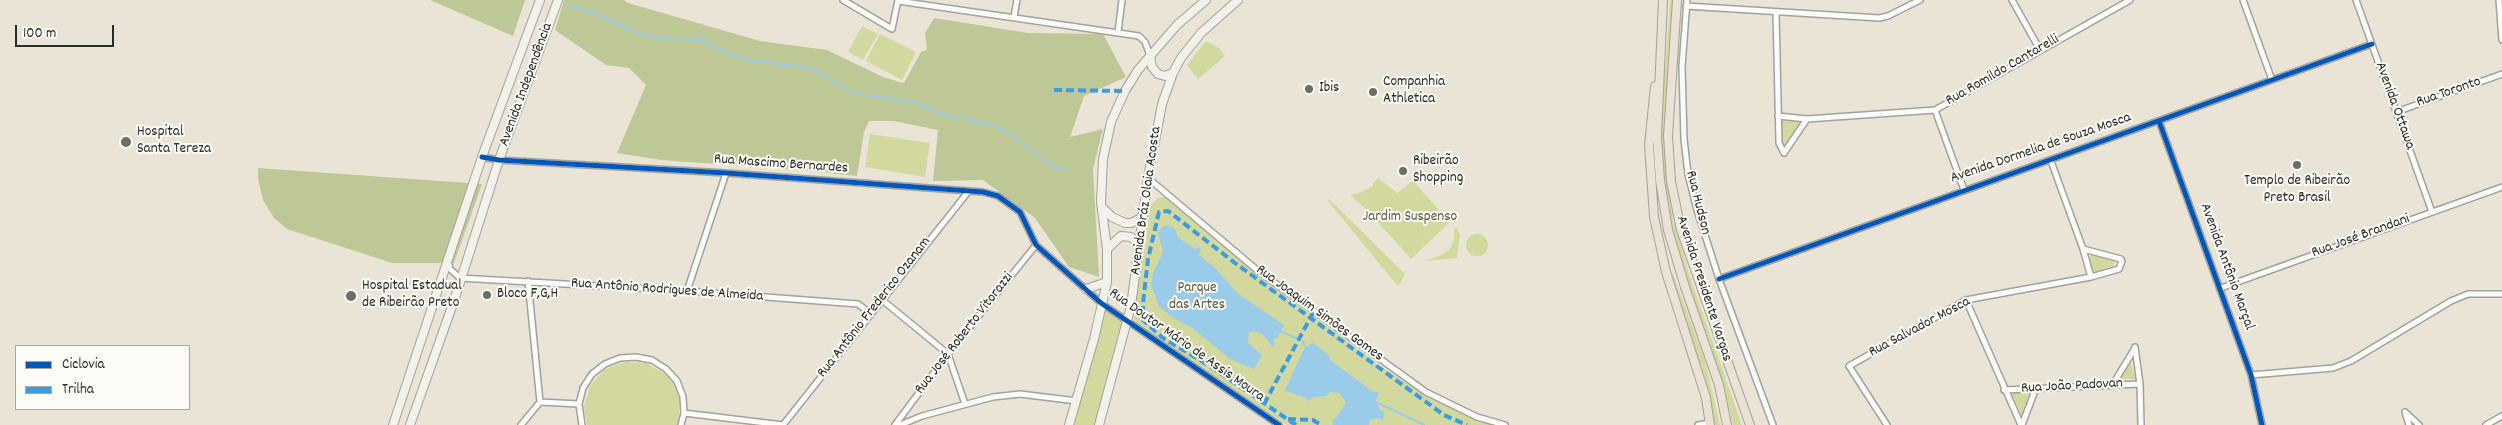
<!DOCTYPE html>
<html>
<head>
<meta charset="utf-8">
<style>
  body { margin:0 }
  #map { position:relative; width:2502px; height:425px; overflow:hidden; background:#eae4d6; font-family:Dekko,sans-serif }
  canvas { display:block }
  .legend { position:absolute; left:15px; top:345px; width:175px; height:65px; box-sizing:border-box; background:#fdfcf7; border:1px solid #a9a8a5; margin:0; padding:6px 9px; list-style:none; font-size:15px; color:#2b2b2b }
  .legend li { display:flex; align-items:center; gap:10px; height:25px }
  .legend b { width:25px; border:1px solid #a9a8a5 }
  .scale { position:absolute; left:15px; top:25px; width:99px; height:22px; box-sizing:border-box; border:2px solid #2b2b2b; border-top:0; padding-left:6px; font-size:15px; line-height:18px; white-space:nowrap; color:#2b2b2b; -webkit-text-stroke:4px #fdfcf7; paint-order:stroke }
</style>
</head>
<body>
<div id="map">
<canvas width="2502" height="425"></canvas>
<ul class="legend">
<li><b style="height:6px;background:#0057b8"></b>Ciclovia</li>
<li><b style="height:6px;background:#3d9ce1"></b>Trilha</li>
</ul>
<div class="scale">100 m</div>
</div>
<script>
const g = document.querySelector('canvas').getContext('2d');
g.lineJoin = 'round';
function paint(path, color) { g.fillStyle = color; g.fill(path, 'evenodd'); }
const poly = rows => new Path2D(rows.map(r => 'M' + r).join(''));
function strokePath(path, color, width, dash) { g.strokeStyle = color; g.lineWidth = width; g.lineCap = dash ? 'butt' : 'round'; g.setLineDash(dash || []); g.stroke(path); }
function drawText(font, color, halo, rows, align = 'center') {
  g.font = font + ' Dekko,sans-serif'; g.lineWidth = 4; g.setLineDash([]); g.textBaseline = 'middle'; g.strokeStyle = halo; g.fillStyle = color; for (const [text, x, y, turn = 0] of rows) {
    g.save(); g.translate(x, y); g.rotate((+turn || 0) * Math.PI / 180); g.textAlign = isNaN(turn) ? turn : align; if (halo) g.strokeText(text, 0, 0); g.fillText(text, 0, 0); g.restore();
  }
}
const green = poly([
  [1670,0,1673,0,1663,140,1673,220,1690,277,1742,425,1733,425,1723,382,1678,253,1670,222,1664,183,1661,128],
  [862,26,878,34,863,60,848,52],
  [880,34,916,52,902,80,866,61],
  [1206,41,1219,48,1225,56,1198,79,1187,65],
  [1778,118,1805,120,1784,151],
  [870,134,930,143,925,177,865,167],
  [1378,178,1397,193,1413,181,1450,222,1411,259,1368,211,1350,195,1359,193,1373,186,1373,183],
  [1167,197,1253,271,1379,365,1433,400,1491,425,1287,425,1139,327,1134,318,1150,206,1158,198],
  [1329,199,1405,274,1399,285,1397,285,1327,200],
  [1457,228,1460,235,1457,258,1424,261,1439,256,1450,249,1454,240,1454,229],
  '1466 245a11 11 0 1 1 22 0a11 11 0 1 1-22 0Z',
  [2092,253,2115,261,2114,267,2094,273,2089,259],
  [1672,271,1705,361,1720,425,1714,425,1705,378,1671,277],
  [1101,303,1128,323,1098,425,1069,425],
  [2130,361,2136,379,2121,379],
  [624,362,646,363,664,373,672,381,680,401,678,425,587,425,584,407,590,386,604,370],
  [2030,392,2022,416,2011,393]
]);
const forest = poly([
  [430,0,525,0,513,36],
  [564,0,624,0,628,3,760,41,827,50,883,77,903,83,905,81,921,52,927,50,925,33,934,18,1028,33,1103,34,1126,77,1084,96,1070,137,1103,129,1093,169,1099,277,1069,267,1035,218,983,180,933,181,938,130,894,121,869,121,864,132,857,176,801,170,661,160,617,153,646,85,629,68,606,65,555,30],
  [258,168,482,184,454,263,392,263,287,229,274,218,263,200,258,179]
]);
const water = poly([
  [1168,225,1175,229,1178,237,1195,249,1199,247,1201,249,1199,255,1213,266,1237,293,1284,325,1278,337,1273,339,1275,344,1273,347,1262,334,1254,331,1249,332,1248,343,1262,355,1254,369,1230,359,1192,328,1172,317,1159,306,1151,285,1153,273,1163,252,1158,233,1162,227],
  [1313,343,1330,356,1330,360,1372,391,1379,393,1376,400,1380,410,1384,412,1383,420,1377,418,1370,420,1369,425,1333,425,1332,420,1336,418,1346,403,1340,393,1330,392,1326,396,1313,397,1309,401,1301,395,1299,396,1285,390,1305,347]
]);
const stream = poly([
  [567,6,595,13,645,36,702,41,741,59,810,68,856,94,914,102,948,116,988,124,1006,131,1052,166,1065,170],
  [1280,331,1296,338],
  [1302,341,1306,347],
  [1376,402,1424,425]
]);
const street = poly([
  [843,0,892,29,898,0],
  [1687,0,1682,67,1684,139,1688,174,1697,210,1719,279,1773,425],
  [2012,0,2040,50],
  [2243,0,2272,80],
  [2356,0,2432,212],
  [2499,0,2502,40],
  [898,1,1139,36,1145,42,1150,55],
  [1686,6,1879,18,1888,16,1920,0],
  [1776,12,1779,143,1784,153,1807,119],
  [1014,17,1017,0],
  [1118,32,1122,0],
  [1935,110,1964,190],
  [2396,112,2502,74],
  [1778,116,1807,119,1935,110,2130,0],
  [2159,121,2251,375,2262,425],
  [482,157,499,160,726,173,983,192,998,196,1020,212,1036,245,1101,303,1279,425],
  [1148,178,1257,270,1426,392,1477,417,1505,425],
  [2083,249,2121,259,2122,261,2119,269,2091,277],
  [448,260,450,269,460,278,687,291,858,304,871,314],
  [1719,279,2372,44],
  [2221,288,2502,187],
  [687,291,726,173],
  [881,299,948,354,965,404],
  [1966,300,2021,425],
  [2135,347,2140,384,2141,425],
  [2251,375,2333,368,2351,361,2451,301,2468,294,2502,294],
  [2113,384,2135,348],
  [2004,390,2140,384],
  [540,402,579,404],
  [684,413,783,425],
  [521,425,540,402,528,281],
  [582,425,579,404,583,388,592,374,605,364,620,358,636,357,652,360,666,369,677,381,683,397,684,413,681,425],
  [783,425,968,192],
  [895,425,948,354,1036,245],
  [900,425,922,416,993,397,1020,394,1077,401],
  [1698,425,1710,423],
  [1887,425,1849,366,1966,300,2091,277,2083,249,2051,161],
  [2022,425,2036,388],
  [2409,425,2405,412,2419,425],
  [2486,425,2502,416]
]);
const secondary = poly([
  [1150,55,1152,67,1158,74,1165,76,1173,73],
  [1102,207,1112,217,1125,223,1131,223,1143,217],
  [1107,249,1121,236,1131,237,1140,245],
  [1086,289,1107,282],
  [393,425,482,157,540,0],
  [410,425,455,298,499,160,558,0],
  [1069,425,1094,339,1107,282,1107,249,1101,202,1103,159,1111,122,1125,91,1138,70,1177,25,1206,0],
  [1099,425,1131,306,1148,178,1162,104,1173,73,1181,58,1201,33,1238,0]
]);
const primary = poly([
  [1663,0,1657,136,1660,180,1668,230,1685,287,1719,385,1727,425],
  [1677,0,1668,136,1671,181,1681,230,1750,425],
  [1655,86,1649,145,1654,217,1666,272,1706,398,1710,425]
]);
const quiet = poly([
  [1054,90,1125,91],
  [1264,404,1314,311],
  [1288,419,1313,420,1321,425],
  [1296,425,1208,365,1163,338,1143,320,1143,303,1148,259,1159,212,1168,211,1235,263,1444,415,1467,425]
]);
const cycleway = poly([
  [2159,121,2251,375,2262,425],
  [482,157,499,160,726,173,983,192,998,196,1020,212,1036,245,1101,303,1279,425],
  [1719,279,2372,44]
]);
const markers = [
  [1309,89,5,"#6e6c67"],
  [1373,92,5,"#6e6c67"],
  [126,142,6,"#6e6c67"],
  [2297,165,5,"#6e6c67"],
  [1403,171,5,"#6e6c67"],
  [487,295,5,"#6e6c67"],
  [351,296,6,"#6e6c67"]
];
const streetNames = [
  ["Rua Romildo Cantarelli",2003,71,-30],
  ["Avenida Independência",527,85,-70],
  ["Rua Toronto",2449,93,-19],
  ["Avenida Ottawa",2394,106,70],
  ["Avenida Dormelia de Souza Mosca",2041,149,-19],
  ["Rua Mascimo Bernardes",781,165,4],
  ["Avenida Bráz Olaia Acosta",1147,201,-82],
  ["Rua Hudson",1697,203,76],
  ["Rua José Brandani",2361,237,-20],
  ["Avenida Antônio Marçal",2226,267,70],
  ["Avenida Presidente Vargas",1703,289,72],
  ["Rua Antônio Rodrigues de Almeida",667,291,4],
  ["Rua Antônio Frederico Ozanam",875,308,-52],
  ["Rua Joaquim Simões Gomes",1319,314,36],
  ["Rua Salvador Mosca",1920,328,-28],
  ["Rua José Roberto Vitorazzi",965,334,-52],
  ["Rua Doutor Mário de Assis Moura",1186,346,35],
  ["Rua João Padovan",2072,387,-3]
];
const poiNames = [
  ["Companhia",1383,83],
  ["Athletica",1383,100],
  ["Ibis",1319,89],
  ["Hospital",137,133],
  ["Santa Tereza",137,150],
  ["Ribeirão",1413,162],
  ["Shopping",1413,179],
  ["Templo de Ribeirão",2297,182,"center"],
  ["Preto Brasil",2297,199,"center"],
  ["Hospital Estadual",362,287],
  ["de Ribeirão Preto",362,304],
  ["Bloco F,G,H",497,295]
];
const parkNames = [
  ["Jardim Suspenso",1410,218],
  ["Parque",1197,289],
  ["das Artes",1197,306]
];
paint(green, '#d3d89e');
paint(forest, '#bdc896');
paint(water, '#9acbe8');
strokePath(stream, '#9acbe8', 2);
strokePath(street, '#a5a19a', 8);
strokePath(secondary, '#a5a19a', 10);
strokePath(primary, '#a5a19a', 10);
strokePath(street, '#fcfbf9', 5);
strokePath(secondary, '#f4f1ea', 8);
strokePath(primary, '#e9e2d5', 8);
strokePath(quiet, '#3d9ce1', 4, [8, 4]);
strokePath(cycleway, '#0057b8', 5);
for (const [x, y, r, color] of markers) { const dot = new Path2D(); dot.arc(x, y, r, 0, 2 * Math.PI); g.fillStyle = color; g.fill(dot); strokePath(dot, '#fdfcf7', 2); }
drawText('15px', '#2b2b2b', '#fdfcf7', streetNames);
drawText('15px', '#2b2b2b', '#fdfcf7', poiNames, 'left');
drawText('15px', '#585c40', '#fdfcf7', parkNames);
</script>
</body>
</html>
